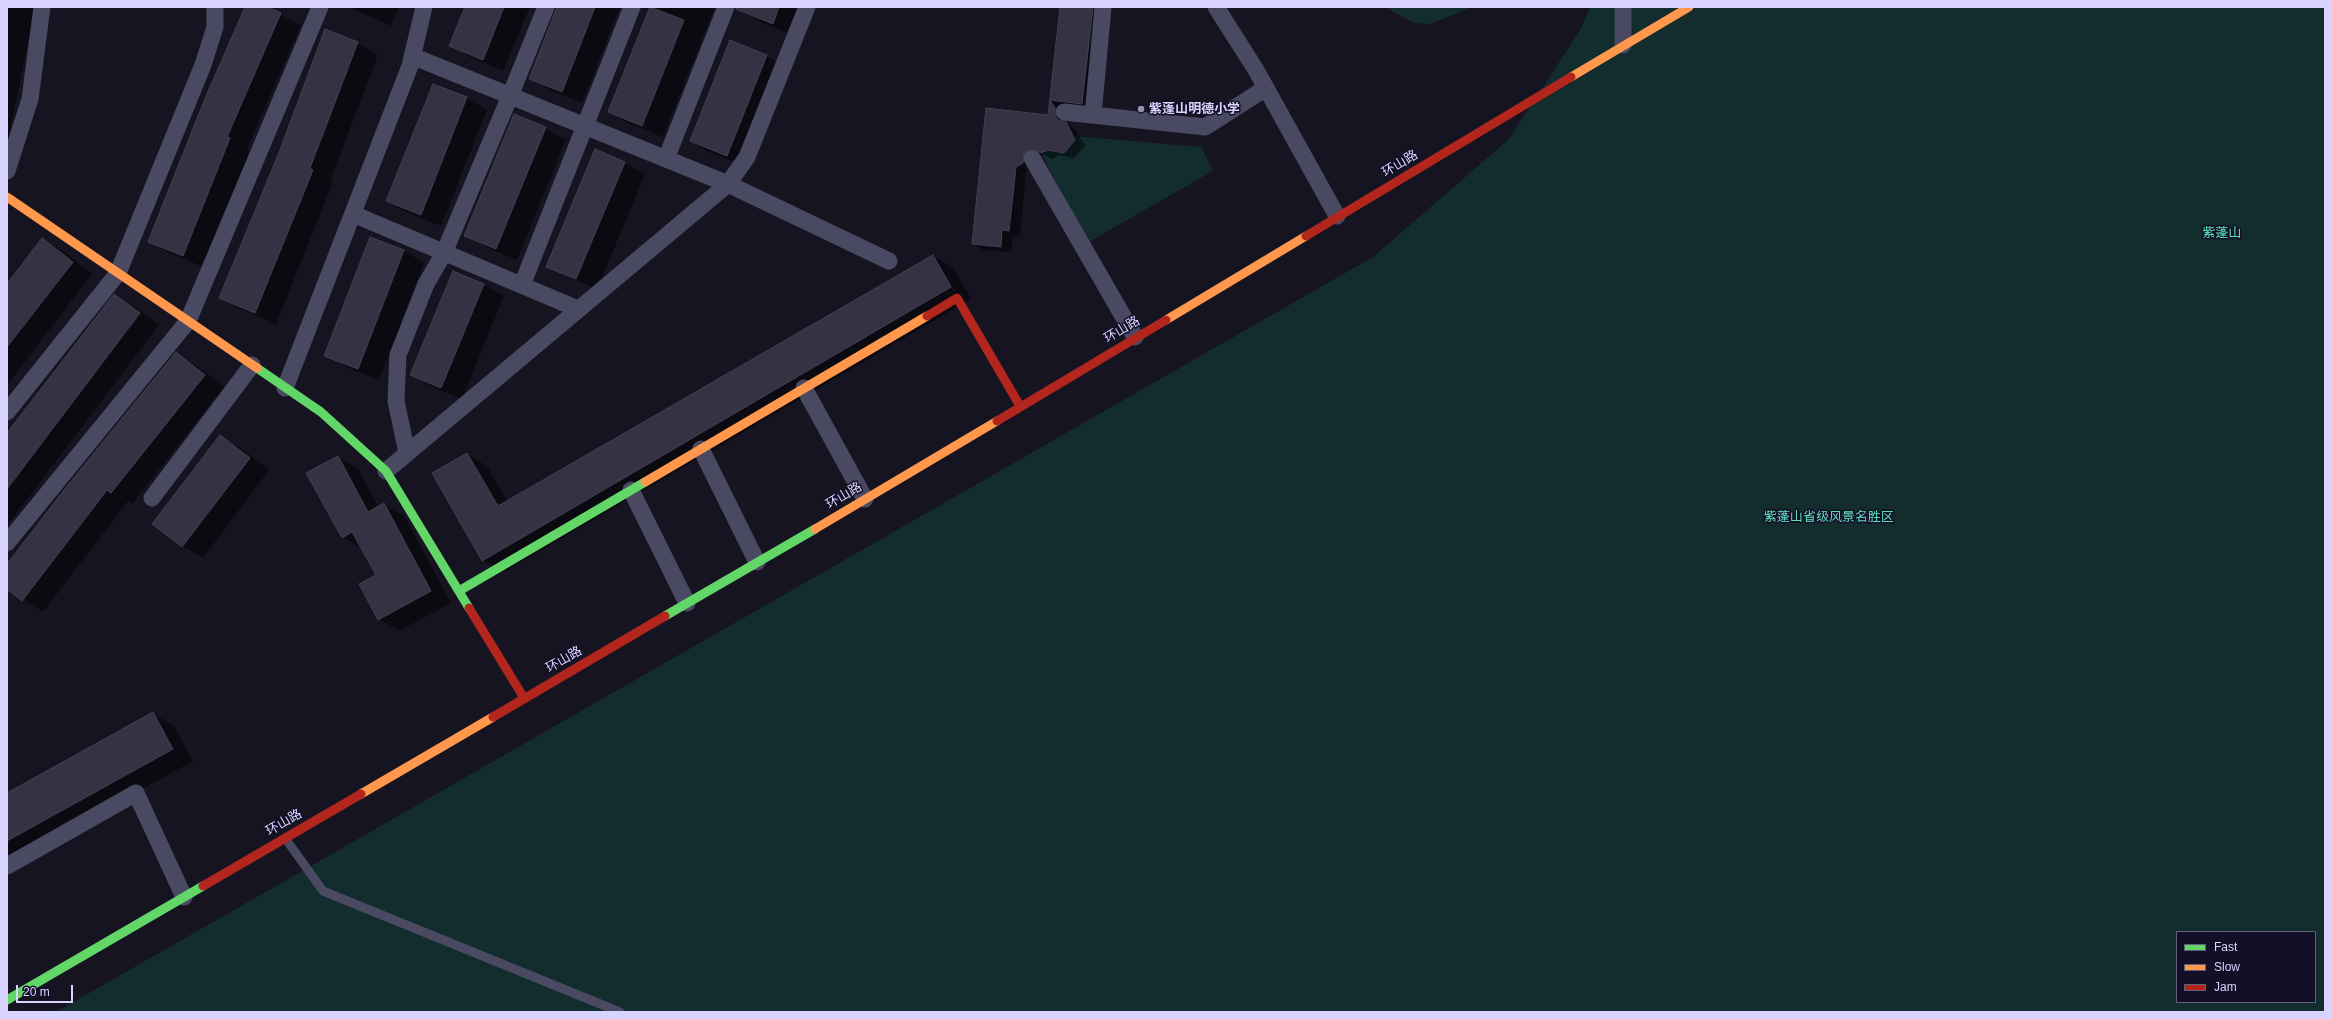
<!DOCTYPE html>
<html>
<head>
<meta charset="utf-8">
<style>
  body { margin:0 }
  #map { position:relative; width:2332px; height:1019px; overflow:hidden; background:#161421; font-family:Helvetica,sans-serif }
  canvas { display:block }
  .frame { position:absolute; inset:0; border:8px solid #d9d4ff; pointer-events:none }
  .legend { position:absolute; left:2176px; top:931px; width:140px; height:72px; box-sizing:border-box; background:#130f26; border:1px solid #625e7d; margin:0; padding:5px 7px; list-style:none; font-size:12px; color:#d9d4ff }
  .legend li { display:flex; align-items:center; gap:8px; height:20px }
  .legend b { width:20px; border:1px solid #625e7d }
  .scale { position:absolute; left:16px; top:985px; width:57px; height:18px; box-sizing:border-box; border:2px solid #d9d4ff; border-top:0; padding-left:5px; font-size:12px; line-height:14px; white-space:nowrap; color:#d9d4ff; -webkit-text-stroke:3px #130f26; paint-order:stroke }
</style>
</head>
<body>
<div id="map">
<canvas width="2332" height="1019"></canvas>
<div class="frame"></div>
<ul class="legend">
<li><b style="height:5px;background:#63d668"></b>Fast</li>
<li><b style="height:5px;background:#ff974d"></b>Slow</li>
<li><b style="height:5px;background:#b3261e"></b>Jam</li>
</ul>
<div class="scale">20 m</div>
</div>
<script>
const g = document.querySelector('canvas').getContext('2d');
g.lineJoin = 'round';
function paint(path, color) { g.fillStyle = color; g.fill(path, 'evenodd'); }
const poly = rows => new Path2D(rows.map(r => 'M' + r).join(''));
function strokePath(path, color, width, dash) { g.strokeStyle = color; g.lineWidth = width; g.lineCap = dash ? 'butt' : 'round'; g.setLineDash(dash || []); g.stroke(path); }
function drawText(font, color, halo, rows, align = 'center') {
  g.font = font + ' Helvetica,"Noto Sans SC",sans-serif'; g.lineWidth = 3; g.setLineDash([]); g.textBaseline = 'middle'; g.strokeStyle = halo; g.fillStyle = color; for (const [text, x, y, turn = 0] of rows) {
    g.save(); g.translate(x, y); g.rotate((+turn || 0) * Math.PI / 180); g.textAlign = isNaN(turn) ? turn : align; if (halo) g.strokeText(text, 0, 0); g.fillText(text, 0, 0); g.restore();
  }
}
const green = poly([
  [1384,7,1472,7,1430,24,1414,23],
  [1590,7,2325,7,2325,1012,56,1012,1373,257,1509,139,1582,27],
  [2177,932,2315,932,2315,1002,2177,1002],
  [1074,136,1201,147,1213,171,1087,243,1041,153,1050,149,1064,153,1075,140]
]);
const shadow = poly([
  [7,7,35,7,7,145],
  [246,7,265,7,301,25,247,149,250,151,204,267,169,253,149,242],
  [349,7,399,7,391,26],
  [466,7,530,7,503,71,470,57,450,45],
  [558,7,620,7,582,103,550,90,530,78],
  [654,7,715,7,663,137,630,124,610,112],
  [742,7,804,7,793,35,761,22,741,10],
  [1061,7,1104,7,1093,109,1059,105,1066,115,1065,123,1076,130,1085,146,1074,158,1059,155,1052,159,1045,155,1038,155,1034,169,1026,172,1020,236,1013,236,1011,252,983,250,973,243,986,109,1049,116],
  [357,43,378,55,330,181,333,182,276,324,241,309,220,297],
  [766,56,787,68,747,167,711,153,691,141],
  [433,85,467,98,487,110,441,226,408,213,387,201],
  [545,128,566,140,517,260,486,247,466,235],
  [624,163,645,174,597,290,547,266],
  [371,238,404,251,424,263,379,380,346,367,326,355],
  [42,240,63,251,92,274,7,385,7,286],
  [933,256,954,268,971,299,504,572,483,560,467,454,487,466,508,502],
  [942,272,944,272,955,291,953,292],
  [454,272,484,285,504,296,462,399,432,387,411,375],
  [115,295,135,307,159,325,7,526,7,435],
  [176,353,196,365,224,387,132,504,128,501,43,612,7,588,7,566],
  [220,436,241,448,269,470,203,558,183,546],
  [338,457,358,469,379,507,384,505,404,516,451,603,399,631,379,619,377,576,363,549,342,537],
  [153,714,173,725,193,761,7,863,7,794]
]);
const building = poly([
  [245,7,268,7,281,13,227,137,230,138,183,256,148,242,204,101,245,7],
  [465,7,504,7,483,60,449,46,465,7],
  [557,7,595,7,562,92,529,79,557,7],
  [650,7,684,20,642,126,608,112,650,7],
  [736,7,779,7,773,24,736,9,736,7],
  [1060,7,1093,7,1082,104,1050,100,1055,108,1055,116,1058,120,1066,122,1075,140,1064,153,1048,150,1041,153,1032,148,1024,153,1023,163,1016,167,1009,231,1002,230,1001,247,972,244,986,108,1048,115,1060,7],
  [325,29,358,42,310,168,313,170,255,313,219,298,278,155,325,29],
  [730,40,767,55,727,156,690,141,730,40],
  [433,84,467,97,421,215,386,201,433,84],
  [514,114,546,127,496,249,464,236,514,114],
  [595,149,625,162,576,279,546,267,595,149],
  [370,237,404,250,358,369,324,356,370,237],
  [42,238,73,262,7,347,7,284,42,238],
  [933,255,951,287,482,561,432,473,467,453,498,506,933,255],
  [453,271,484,284,441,388,410,375,453,271],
  [114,294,140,313,7,489,7,433,114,294],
  [176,352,205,375,111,493,107,490,22,601,7,589,7,564,64,490,176,352],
  [220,435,250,458,182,547,152,524,220,435],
  [338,456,368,512,384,503,431,591,378,620,359,584,376,575,352,532,342,538,306,473,338,456],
  [153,712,173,749,7,841,7,793,153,712]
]);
const lane = poly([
  [285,838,323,891,620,1012]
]);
const street = poly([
  [1216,7,1256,70,1337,216],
  [1623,7,1623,45],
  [412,56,728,184,889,261],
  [1064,112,1205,127,1266,88],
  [1093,115,1103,7],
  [1032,158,1135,337],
  [666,159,726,7],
  [7,171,30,99,42,7],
  [353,214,578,309],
  [522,285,632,7],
  [285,388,410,66,424,7],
  [804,388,865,499],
  [7,412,118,273,203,65,215,27,215,7],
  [701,449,757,562],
  [407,453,396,401,398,355,426,284,444,253,510,96,546,7],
  [386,471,728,184,747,157,807,7],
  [631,490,687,603],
  [152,498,252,365],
  [7,543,188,321,320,7],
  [7,866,136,793,184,897]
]);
const fast = poly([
  [257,368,321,412,386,471,469,608],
  [459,591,645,482],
  [665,616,815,529],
  [7,1000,203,886]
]);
const slow = poly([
  [1571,77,1689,7],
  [7,197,257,368],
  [1166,320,1306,236],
  [645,482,927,316],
  [815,529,997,421],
  [361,794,493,717]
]);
const jam = poly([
  [1306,236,1571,77],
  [927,316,957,298,1020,406],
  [997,421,1166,320],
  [469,608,524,698],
  [493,717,665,616],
  [203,886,361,794]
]);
const markers = [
  [1141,109,4,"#9591b1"]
];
const poiNames = [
  ["紫蓬山明德小学",1149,109]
];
const streetNames = [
  ["环山路",1400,164,-31],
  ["环山路",1122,330,-31],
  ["环山路",844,496,-31],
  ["环山路",564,660,-30],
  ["环山路",284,823,-30]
];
const parkNames = [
  ["紫蓬山",2222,233],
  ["紫蓬山省级风景名胜区",1829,517]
];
paint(green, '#132c2d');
paint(shadow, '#0007');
paint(building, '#343243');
strokePath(building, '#433f54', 1);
strokePath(lane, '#4a4962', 9);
strokePath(street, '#4a4962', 17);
strokePath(fast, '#63d668', 9);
strokePath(slow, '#ff974d', 9);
strokePath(jam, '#b3261e', 9);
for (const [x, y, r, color] of markers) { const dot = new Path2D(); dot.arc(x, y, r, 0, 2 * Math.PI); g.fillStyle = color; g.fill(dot); strokePath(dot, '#130f26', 1.5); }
drawText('bold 13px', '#d9d4ff', '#130f26', poiNames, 'left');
drawText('13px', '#d9d4ff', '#130f26', streetNames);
drawText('13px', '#5fe0c0', '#130f26', parkNames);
</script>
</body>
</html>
